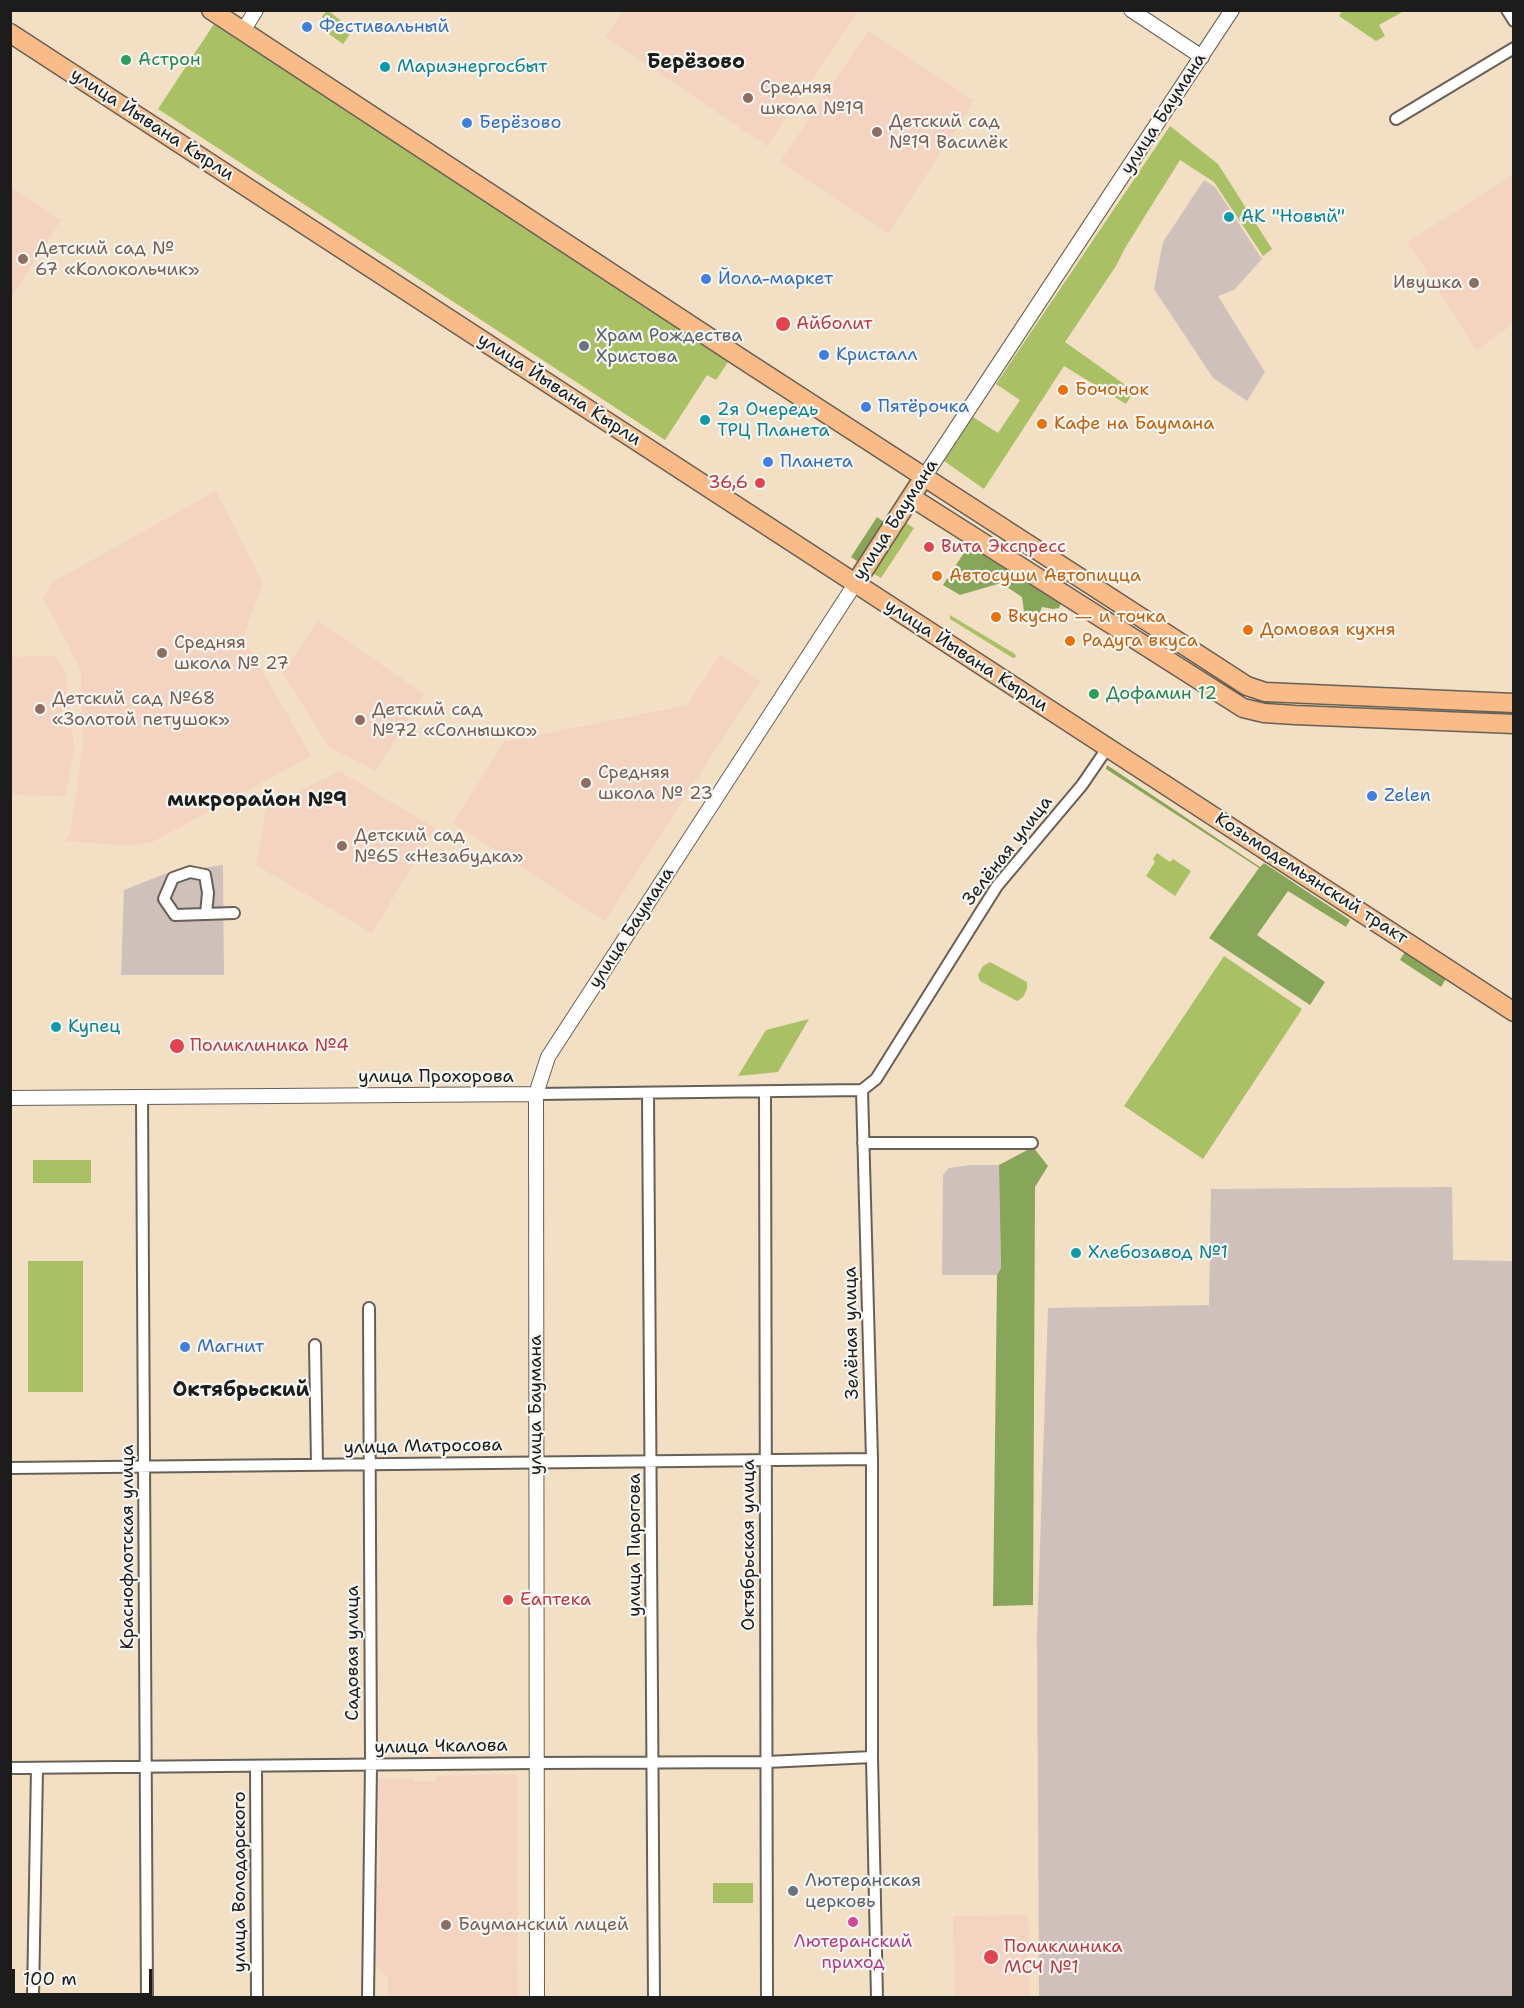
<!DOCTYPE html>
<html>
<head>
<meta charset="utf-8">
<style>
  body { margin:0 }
  #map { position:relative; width:1524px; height:2008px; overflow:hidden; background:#f2dfc4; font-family:"Shantell Sans",sans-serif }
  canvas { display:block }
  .frame { position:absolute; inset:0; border:12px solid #1c1c1c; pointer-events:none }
  .scale { position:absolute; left:12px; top:1969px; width:140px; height:27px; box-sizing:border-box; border:3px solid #1c1c1c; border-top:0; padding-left:8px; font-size:18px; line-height:21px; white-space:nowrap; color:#1c1c1c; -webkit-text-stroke:4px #f6f6f2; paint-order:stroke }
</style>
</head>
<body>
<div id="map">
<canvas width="1524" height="2008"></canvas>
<div class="frame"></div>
<div class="scale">100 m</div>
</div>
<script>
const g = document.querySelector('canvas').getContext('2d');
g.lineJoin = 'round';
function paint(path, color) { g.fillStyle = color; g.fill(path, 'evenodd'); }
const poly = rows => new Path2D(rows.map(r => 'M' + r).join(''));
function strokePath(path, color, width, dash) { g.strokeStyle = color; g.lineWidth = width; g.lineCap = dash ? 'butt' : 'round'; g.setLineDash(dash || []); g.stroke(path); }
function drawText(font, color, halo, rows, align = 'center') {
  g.font = font + ' "Shantell Sans",sans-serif'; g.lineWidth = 4.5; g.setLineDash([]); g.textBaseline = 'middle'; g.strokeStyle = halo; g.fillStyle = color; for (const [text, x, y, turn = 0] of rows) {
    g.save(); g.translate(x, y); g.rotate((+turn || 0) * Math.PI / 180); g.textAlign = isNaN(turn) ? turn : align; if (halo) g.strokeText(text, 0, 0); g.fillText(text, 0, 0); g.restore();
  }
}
const built = poly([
  [623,11,623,10,858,11,767,146,605,37],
  [868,31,974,101,888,234,780,162],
  [1512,175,1513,324,1476,350,1408,242],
  [11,187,61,220,11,298],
  [216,491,263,583,243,637,311,756,152,842,131,846,66,841,71,831,83,743,81,670,43,598,51,583],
  [318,621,424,694,376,771,329,747,283,673],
  [720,655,760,681,605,921,453,823,504,742,687,705],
  [55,656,65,671,74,747,66,796,11,795,11,657],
  [339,771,435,828,372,933,256,865,266,809],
  [517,1774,518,1997,388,1997,388,1977,375,1965,374,1884,380,1883,378,1779,414,1779,414,1782,436,1782,437,1776],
  [1028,1915,1030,1997,955,1997,953,1916]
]);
const industrial = poly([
  [1204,180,1215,187,1262,259,1234,290,1218,296,1265,372,1247,401,1213,378,1154,289,1163,242],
  [223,865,224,975,121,975,124,890,167,873],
  [971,1165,999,1165,1001,1268,997,1275,942,1275,943,1175,949,1168],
  [1452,1187,1453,1260,1513,1261,1513,1997,1039,1997,1037,1634,1048,1308,1209,1305,1211,1189]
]);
const green = poly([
  [327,10,330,11,330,12,353,30,343,44,329,34,334,26,322,17],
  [1342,11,1342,10,1404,11,1379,25,1385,36,1376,41,1339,16],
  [214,24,730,359,716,380,707,375,665,440,158,109],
  [1170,126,1218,164,1272,249,1263,256,1214,182,1180,160,1125,248,1116,266,1065,342,1134,391,1126,404,1064,366,984,489,944,461,973,417,998,433,1020,400,996,384],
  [905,522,914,528,881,578,872,573],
  [950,615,1015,654,1016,657,1013,658,950,619],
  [1157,853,1170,862,1173,859,1191,871,1175,896,1146,876,1155,862,1153,859],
  [1224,956,1302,1009,1203,1159,1124,1106],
  [990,962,1027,982,1027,989,1023,997,1017,1001,980,981,978,975,983,966],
  [809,1019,778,1072,738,1076,766,1030],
  [33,1160,91,1160,91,1183,33,1183],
  [28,1261,83,1261,83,1392,28,1392],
  [713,1883,753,1883,753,1903,713,1903]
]);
const forest = poly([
  [877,517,884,522,858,562,851,557],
  [977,544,1061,603,1059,608,1053,609,1042,607,1037,620,1025,618,1022,597,1001,583,960,595,943,585,969,545],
  [1107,765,1260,867,1264,863,1350,920,1346,927,1288,891,1257,935,1325,982,1310,1005,1209,938,1259,868,1106,769],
  [1406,950,1447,977,1441,987,1400,960],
  [1033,1147,1048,1166,1035,1187,1033,1605,993,1606,997,1275,1001,1268,999,1165]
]);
const minor = poly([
  [1507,10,1514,21],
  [1396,119,1514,48],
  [206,914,208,893,205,875,190,872,173,878,164,899,175,915,234,913],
  [862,1090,872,1459,872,1757,877,1998],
  [862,1090,876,1079,997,886,1082,785,1108,747],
  [765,1092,767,1998],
  [648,1093,654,1998],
  [536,1094,862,1090],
  [142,1097,147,1998],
  [863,1143,1032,1143],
  [315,1345,317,1464],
  [10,1468,872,1459],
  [256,1766,257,1998],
  [10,1768,536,1763,767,1762,872,1757],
  [33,1998,37,1768],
  [368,1998,371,1764,369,1308]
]);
const tertiary = poly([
  [1131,10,1202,57],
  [243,31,256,10],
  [924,477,1232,10],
  [10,1098,536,1094],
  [537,1998,536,1094,548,1057,855,584]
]);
const primary = poly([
  [211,10,739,357,1247,686,1265,692,1514,703],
  [10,33,1514,1012],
  [911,497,1243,708,1264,713,1295,715,1514,724],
  [855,584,918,486]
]);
const markers = [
  [307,27,6,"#3f7fe0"],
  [126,60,6,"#2e9e5b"],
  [385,67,6,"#0f9aa8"],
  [748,98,6,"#8d6e63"],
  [467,123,6,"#3f7fe0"],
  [877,132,6,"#8d6e63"],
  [1229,217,6,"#0f9aa8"],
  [23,259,6,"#8d6e63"],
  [706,279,6,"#3f7fe0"],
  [1474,283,6,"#8d6e63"],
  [783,324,8,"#e0444e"],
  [584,346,6,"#6b7280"],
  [824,355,6,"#3f7fe0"],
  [1063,390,6,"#e8710a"],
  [866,407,6,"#3f7fe0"],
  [705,420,6,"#0f9aa8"],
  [1042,424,6,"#e8710a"],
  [768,462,6,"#3f7fe0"],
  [760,483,6,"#e0444e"],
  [929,547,6,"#e0444e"],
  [937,576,6,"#e8710a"],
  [996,617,6,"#e8710a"],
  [1248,630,6,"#e8710a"],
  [1070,641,6,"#e8710a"],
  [162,653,6,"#8d6e63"],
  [1094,694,6,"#2e9e5b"],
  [40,709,6,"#8d6e63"],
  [360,720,6,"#8d6e63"],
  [586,783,6,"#8d6e63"],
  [1372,796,6,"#3f7fe0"],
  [342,846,6,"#8d6e63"],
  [56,1027,6,"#0f9aa8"],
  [177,1046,8,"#e0444e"],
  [1076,1253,6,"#0f9aa8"],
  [185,1347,6,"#3f7fe0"],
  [508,1600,6,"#e0444e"],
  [793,1891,6,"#6b7280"],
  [853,1922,6,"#d1479c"],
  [446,1925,6,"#8d6e63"],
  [991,1957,8,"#e0444e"]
];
const shopNames = [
  ["Фестивальный",319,27],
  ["Берёзово",479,123],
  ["Йола-маркет",718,279],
  ["Кристалл",836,355],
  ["Пятёрочка",878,407],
  ["Планета",780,462],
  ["Zelen",1384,796],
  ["Магнит",197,1347]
];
const leisureNames = [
  ["Астрон",138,60],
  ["Дофамин 12",1106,694]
];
const cultureNames = [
  ["Мариэнергосбыт",397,67],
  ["АК \"Новый\"",1241,217],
  ["2я Очередь",717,410],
  ["ТРЦ Планета",717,431],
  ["Купец",68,1027],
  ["Хлебозавод №1",1088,1253]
];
const educationNames = [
  ["Средняя",760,88],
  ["школа №19",760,109],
  ["Детский сад",889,122],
  ["№19 Василёк",889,143],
  ["Детский сад №",35,249],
  ["67 «Колокольчик»",35,270],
  ["Ивушка",1462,283,"right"],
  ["Средняя",174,643],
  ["школа № 27",174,664],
  ["Детский сад №68",52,699],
  ["«Золотой петушок»",52,720],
  ["Детский сад",372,710],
  ["№72 «Солнышко»",372,731],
  ["Средняя",598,773],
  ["школа № 23",598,794],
  ["Детский сад",354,836],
  ["№65 «Незабудка»",354,857],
  ["Бауманский лицей",458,1925]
];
const streetNames = [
  ["улица Баумана",1164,114,-57],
  ["улица Йывана Кырли",152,125,33],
  ["улица Йывана Кырли",559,390,33],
  ["улица Баумана",896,520,-57],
  ["улица Йывана Кырли",966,656,33],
  ["Зелёная улица",1008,851,-52],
  ["Козьмодемьянский тракт",1311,879,33],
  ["улица Баумана",632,928,-57],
  ["улица Прохорова",436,1077],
  ["Зелёная улица",852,1333,-91],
  ["улица Баумана",536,1405,-90],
  ["улица Матросова",423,1447,-1],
  ["улица Пирогова",635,1545,-90],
  ["Октябрьская улица",749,1545,-90],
  ["Краснофлотская улица",128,1547,-90],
  ["Садовая улица",353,1653,-90],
  ["улица Чкалова",441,1747,-1],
  ["улица Володарского",240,1882,-90]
];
const healthNames = [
  ["Айболит",796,324],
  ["36,6",748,483,"right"],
  ["Вита Экспресс",941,547],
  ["Поликлиника №4",190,1046],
  ["Еаптека",520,1600],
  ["Поликлиника",1004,1947],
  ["МСЧ №1",1004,1968]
];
const worshipNames = [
  ["Храм Рождества",596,336],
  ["Христова",596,357],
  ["Лютеранская",805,1881],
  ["церковь",805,1902]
];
const foodNames = [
  ["Бочонок",1075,390],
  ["Кафе на Баумана",1054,424],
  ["Автосуши Автопицца",949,576],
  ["Вкусно — и точка",1008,617],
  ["Домовая кухня",1260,630],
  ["Радуга вкуса",1082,641]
];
const hotelNames = [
  ["Лютеранский",853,1942],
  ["приход",853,1963]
];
const neighbourhoodNames = [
  ["Берёзово",696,63],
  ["микрорайон №9",257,801],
  ["Октябрьский",241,1391]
];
paint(built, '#f4d3c0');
paint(industrial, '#d0c0bc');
paint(green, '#aac065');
paint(forest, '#87a65a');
strokePath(minor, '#676057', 14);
strokePath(tertiary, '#676057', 16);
strokePath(primary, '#676057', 21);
strokePath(minor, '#fff', 10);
strokePath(tertiary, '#fff', 14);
strokePath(primary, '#f9bc89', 18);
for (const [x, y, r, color] of markers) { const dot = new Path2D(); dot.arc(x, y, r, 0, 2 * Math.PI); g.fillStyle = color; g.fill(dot); strokePath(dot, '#f6f6f2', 2); }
drawText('18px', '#366cbe', '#f6f6f2', shopNames, 'left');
drawText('18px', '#27864d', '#f6f6f2', leisureNames, 'left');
drawText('18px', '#0d838f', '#f6f6f2', cultureNames, 'left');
drawText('18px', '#785e54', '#f6f6f2', educationNames, 'left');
drawText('18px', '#1c1c1c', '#f6f6f2', streetNames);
drawText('18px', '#be3a42', '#f6f6f2', healthNames, 'left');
drawText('18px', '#5b616d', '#f6f6f2', worshipNames, 'left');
drawText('18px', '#c56008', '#f6f6f2', foodNames, 'left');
drawText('18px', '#b23c85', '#f6f6f2', hotelNames);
drawText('bold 20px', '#1c1c1c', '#f6f6f2', neighbourhoodNames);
</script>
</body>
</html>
